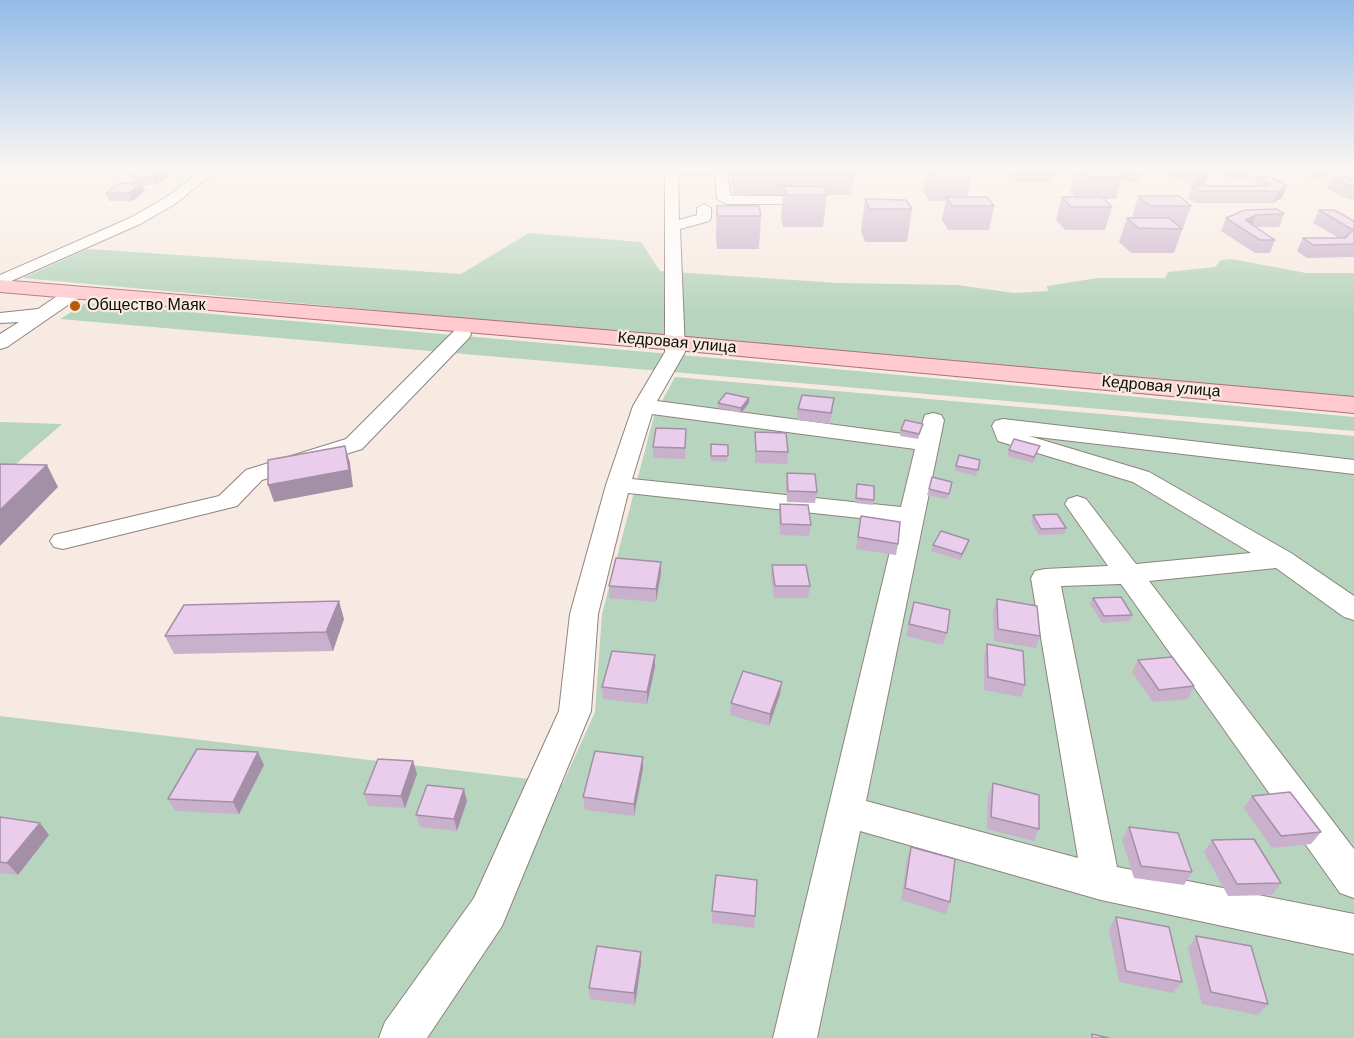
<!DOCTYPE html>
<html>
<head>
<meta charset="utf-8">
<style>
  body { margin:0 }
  canvas { display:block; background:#f7eae2 }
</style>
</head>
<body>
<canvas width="1354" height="1038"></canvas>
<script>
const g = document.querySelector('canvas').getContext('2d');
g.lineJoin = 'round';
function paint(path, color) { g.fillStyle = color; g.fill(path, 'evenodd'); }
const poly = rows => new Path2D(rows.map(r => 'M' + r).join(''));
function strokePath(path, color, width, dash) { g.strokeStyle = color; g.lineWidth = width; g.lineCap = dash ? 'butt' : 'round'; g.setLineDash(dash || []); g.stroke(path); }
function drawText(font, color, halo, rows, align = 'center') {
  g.font = font + ' Arial,sans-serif'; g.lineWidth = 4.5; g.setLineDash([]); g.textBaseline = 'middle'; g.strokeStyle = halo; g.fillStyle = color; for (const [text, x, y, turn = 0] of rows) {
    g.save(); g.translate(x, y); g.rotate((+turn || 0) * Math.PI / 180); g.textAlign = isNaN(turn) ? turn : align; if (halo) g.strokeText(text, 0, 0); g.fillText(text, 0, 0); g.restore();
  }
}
const green = poly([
  [529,233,641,242,660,271,838,283,957,285,1014,293,1048,291,1047,286,1098,278,1165,278,1168,272,1215,267,1221,260,1232,259,1306,273,1354,273,1354,399,23,278,88,249,461,274],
  [86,303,716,358,1354,417,1354,431,60,319],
  [675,377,1354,436,1354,1038,0,1038,0,716,563,783,595,712,602,614,654,416],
  [0,422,62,424,0,478]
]);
const minor = poly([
  [205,168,219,168,175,204,140,224,0,286,0,275,130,218,165,198,205,168],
  [665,168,726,168,731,196,796,196,803,200,796,204,726,204,717,199,715,174,678,174,679,220,697,215,697,208,704,204,711,208,711,218,709,221,680,229,685,352,657,401,918,436,925,415,933,413,941,415,944,420,866,801,1078,858,1031,578,1035,571,1045,569,1108,566,1065,504,1068,499,1077,496,1086,499,1136,564,1251,553,1133,482,998,441,992,426,995,421,1003,419,1354,460,1354,474,1029,436,1149,472,1291,553,1354,596,1354,620,1344,617,1276,568,1149,581,1354,849,1354,898,1340,893,1121,584,1061,586,1117,867,1354,914,1354,954,1101,900,860,831,817,1038,773,1038,897,522,628,493,598,614,591,711,502,926,427,1038,379,1038,385,1022,474,898,559,711,570,614,606,485,633,406,665,352,665,168],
  [652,414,915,449,901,507,632,479,652,414],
  [75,287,81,288,84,292,81,296,7,347,0,349,0,334,19,322,0,323,0,313,38,309,69,288,75,287],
  [462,328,469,330,471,334,469,338,362,449,262,480,237,506,63,549,54,547,50,541,54,535,219,496,246,470,346,439,455,330,462,328]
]);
const major = poly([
  [0,280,676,336,1354,397,1354,413,676,350,0,292,0,280]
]);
const wall = poly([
  [731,168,851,168,854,173,851,195,827,195,823,227,783,227,781,217,783,195,734,196,730,173],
  [1012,168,1057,168,1053,182,1017,182,1010,174],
  [1095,168,1106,168,1106,169,1106,168,1143,168,1139,182,1121,181,1116,199,1104,199,1112,207,1105,230,1065,230,1056,220,1062,197,1076,197,1070,191,1076,169,1095,169],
  [1155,168,1195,168,1205,185,1197,186,1254,186,1257,177,1271,177,1282,198,1273,203,1195,203,1188,198,1192,186,1194,186,1155,170],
  [1198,168,1251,168,1247,178,1239,180],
  [1308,168,1329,168,1330,170,1325,182,1311,180],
  [927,170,971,178,967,197,994,206,989,230,948,230,942,220,946,201,929,201,923,192],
  [168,176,156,185,143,185,145,191,132,201,109,201,106,193,133,183,130,177],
  [1332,177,1354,181,1354,200,1343,197,1327,189],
  [1138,196,1191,206,1174,253,1131,253,1119,242,1127,218,1132,218],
  [865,199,912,209,907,242,865,242,861,231],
  [717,206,761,216,759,249,717,249,716,238],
  [1245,210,1284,214,1279,227,1256,227,1275,240,1270,253,1255,253,1221,231,1226,218],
  [1319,210,1354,221,1354,257,1307,258,1297,251,1303,238,1339,238,1313,223],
  [718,403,749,403,741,413,718,408],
  [798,409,833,409,830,424,797,420],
  [923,424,918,439,900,436,901,430],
  [686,429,685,459,653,458,653,447],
  [755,432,788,452,787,464,755,463],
  [711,444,728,445,727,462,711,461],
  [1009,450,1038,452,1033,463,1007,456],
  [959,455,980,460,976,476,955,471],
  [787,473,817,492,815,503,787,502,786,484],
  [952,482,947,499,927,495,929,489],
  [857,484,874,500,873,505,855,503],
  [780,504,811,525,809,536,780,535,779,516],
  [1033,515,1066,528,1064,534,1039,535,1031,521],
  [861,516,898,544,896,555,856,549],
  [969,540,967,546,960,560,931,551,933,545],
  [772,565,810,586,808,598,774,598,771,577],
  [661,573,656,602,609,598,609,586],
  [1093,598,1132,615,1130,621,1102,623,1090,604],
  [997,599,1040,636,1036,648,994,641,993,611],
  [914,602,947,633,943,645,906,636],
  [344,619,333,651,174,654,165,636],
  [987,644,1025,685,1021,697,984,690,984,656],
  [1138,660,1194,686,1188,699,1153,702,1132,672],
  [655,667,647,704,603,699,602,687],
  [780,694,769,726,730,715,731,703],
  [413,761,417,774,405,808,368,806,364,794],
  [264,765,239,814,175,811,168,799],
  [643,769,634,816,585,810,583,797],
  [993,783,1039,829,1034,841,987,829,988,796],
  [1252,796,1321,832,1311,844,1272,848,1244,808],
  [467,801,457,831,420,827,416,815],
  [0,817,40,823,49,835,18,875,0,873],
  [1129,827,1192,872,1184,885,1134,878,1122,840],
  [1212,840,1281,883,1272,895,1228,896,1204,852],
  [911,847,950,902,946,914,901,900,907,859],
  [712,911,755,916,754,928,712,923],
  [1116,917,1182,982,1173,993,1119,982,1109,929],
  [1196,936,1268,1004,1258,1015,1202,1004,1188,948],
  [641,952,641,963,635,1005,590,999,589,988]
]);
const shadedWall = poly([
  [166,168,168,176,156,185,153,177],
  [1251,168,1247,178,1239,180,1244,169],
  [1209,174,1205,185,1195,186,1199,175],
  [142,184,145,191,132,201,129,193],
  [1287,186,1282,198,1273,203,1278,191],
  [1256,215,1251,228,1245,220],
  [749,398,749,403,741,413,741,408],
  [345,446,350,463,353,487,274,502,268,485],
  [47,465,58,487,0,546,0,510],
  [969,540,967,546,960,560,962,554],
  [661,562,661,573,656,602,656,589],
  [339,601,344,619,333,651,326,632],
  [655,655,655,667,647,704,647,692],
  [782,682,780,694,769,726,770,714],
  [258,752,264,765,239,814,233,802],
  [643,757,643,769,634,816,634,804],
  [413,761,417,774,405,808,401,796],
  [464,789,467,801,457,831,454,819],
  [40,823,49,835,18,875,7,863],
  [641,952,641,963,635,1005,634,993]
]);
const building = poly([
  [144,168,166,168,153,177,130,177,144,168],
  [734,168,851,168,854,173,735,174,734,168],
  [1182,168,1195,168,1209,174,1199,175,1182,168],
  [1315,168,1329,168,1330,170,1315,168],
  [1076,169,1113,169,1123,177,1085,177,1076,169],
  [927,170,964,170,971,178,933,178,927,170],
  [1257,177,1271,177,1287,186,1278,191,1200,191,1192,186,1266,186,1270,184,1257,177],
  [1332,177,1347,177,1354,181,1354,187,1348,185,1332,177],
  [120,183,142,184,129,193,106,193,120,183],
  [783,186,823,186,827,195,786,195,783,186],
  [1138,196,1179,196,1191,206,1150,206,1138,196],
  [946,197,987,197,994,206,953,206,946,197],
  [1062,197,1102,197,1112,207,1071,207,1062,197],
  [865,199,906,200,912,209,870,209,865,199],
  [717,206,759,206,761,216,717,216,717,206],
  [1277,209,1284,214,1256,215,1245,220,1275,240,1260,240,1226,218,1245,210,1277,209],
  [1319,210,1334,210,1354,221,1354,244,1313,245,1303,238,1345,238,1353,230,1319,210],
  [1127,218,1169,218,1182,229,1138,228,1127,218],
  [726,393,749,398,741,408,718,403,726,393],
  [802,395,834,398,831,413,798,409,802,395],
  [905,420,923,424,919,434,901,430,905,420],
  [656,428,686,429,685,448,653,447,656,428],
  [755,432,786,433,788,452,756,451,755,432],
  [1014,439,1040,446,1034,457,1009,450,1014,439],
  [711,444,728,445,728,456,711,456,711,444],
  [345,446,349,470,268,485,268,460,345,446],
  [959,455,980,460,978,470,956,466,959,455],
  [0,464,47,465,0,510,0,464],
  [787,473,815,474,817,492,788,491,787,473],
  [932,477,952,482,949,494,929,489,932,477],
  [857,484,874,486,874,500,856,498,857,484],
  [780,504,808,505,811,525,781,524,780,504],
  [1057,514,1066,528,1041,529,1033,515,1057,514],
  [861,516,900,522,898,544,858,537,861,516],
  [941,531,969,540,962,554,933,545,941,531],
  [616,558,661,562,656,589,609,586,616,558],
  [772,565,806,565,810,586,775,586,772,565],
  [1121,597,1132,615,1104,616,1093,598,1121,597],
  [997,599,1037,606,1040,636,998,629,997,599],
  [339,601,326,632,165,636,184,605,339,601],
  [914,602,950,610,947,633,909,624,914,602],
  [987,644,1023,651,1025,685,988,677,987,644],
  [612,651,655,655,647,692,602,687,612,651],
  [1172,657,1194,686,1159,690,1138,660,1172,657],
  [743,671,782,682,770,714,731,703,743,671],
  [197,749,258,752,233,802,168,799,197,749],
  [595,751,643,757,634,804,583,797,595,751],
  [378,759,413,761,401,796,364,794,378,759],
  [993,783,1039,795,1039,829,991,817,993,783],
  [427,785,464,789,454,819,416,815,427,785],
  [1290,792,1321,832,1281,836,1252,796,1290,792],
  [0,817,40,823,7,863,0,862,0,817],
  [1129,827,1178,833,1192,872,1141,866,1129,827],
  [1254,839,1281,883,1237,884,1212,840,1254,839],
  [911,847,955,859,950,902,905,888,911,847],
  [716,875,757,880,755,916,712,911,716,875],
  [1116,917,1169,927,1182,982,1126,971,1116,917],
  [1196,936,1251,946,1268,1004,1211,992,1196,936],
  [597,946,641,952,634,993,589,988,597,946],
  [1092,1034,1109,1038,1092,1038,1092,1034]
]);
const markers = [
  [75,306,6,"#b75a07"]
];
const farPoinames = [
  ["Общество Маяк",87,306]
];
const farStreetnames = [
  ["Кедровая улица",677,343,5],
  ["Кедровая улица",1161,387,5]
];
paint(green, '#b7d4bf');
strokePath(minor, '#8e837c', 2);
strokePath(major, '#ab7277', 2);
paint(minor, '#fff');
paint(major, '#ffcbd1');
paint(wall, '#c9b0cc');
paint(shadedWall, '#a490a6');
paint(building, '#eacded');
strokePath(building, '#a490a6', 1.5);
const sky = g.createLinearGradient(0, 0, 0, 313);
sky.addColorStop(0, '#93bbe8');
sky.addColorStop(0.54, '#fbf6f2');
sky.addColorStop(1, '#fbf6f200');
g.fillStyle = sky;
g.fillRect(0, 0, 1354, 313);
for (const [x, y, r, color] of markers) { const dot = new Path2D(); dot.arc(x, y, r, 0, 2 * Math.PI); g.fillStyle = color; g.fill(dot); strokePath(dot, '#f7eae2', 2); }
drawText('16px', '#100c09', '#f7eae2', farPoinames, 'left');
drawText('16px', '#100c09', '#f7eae2', farStreetnames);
</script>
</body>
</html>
